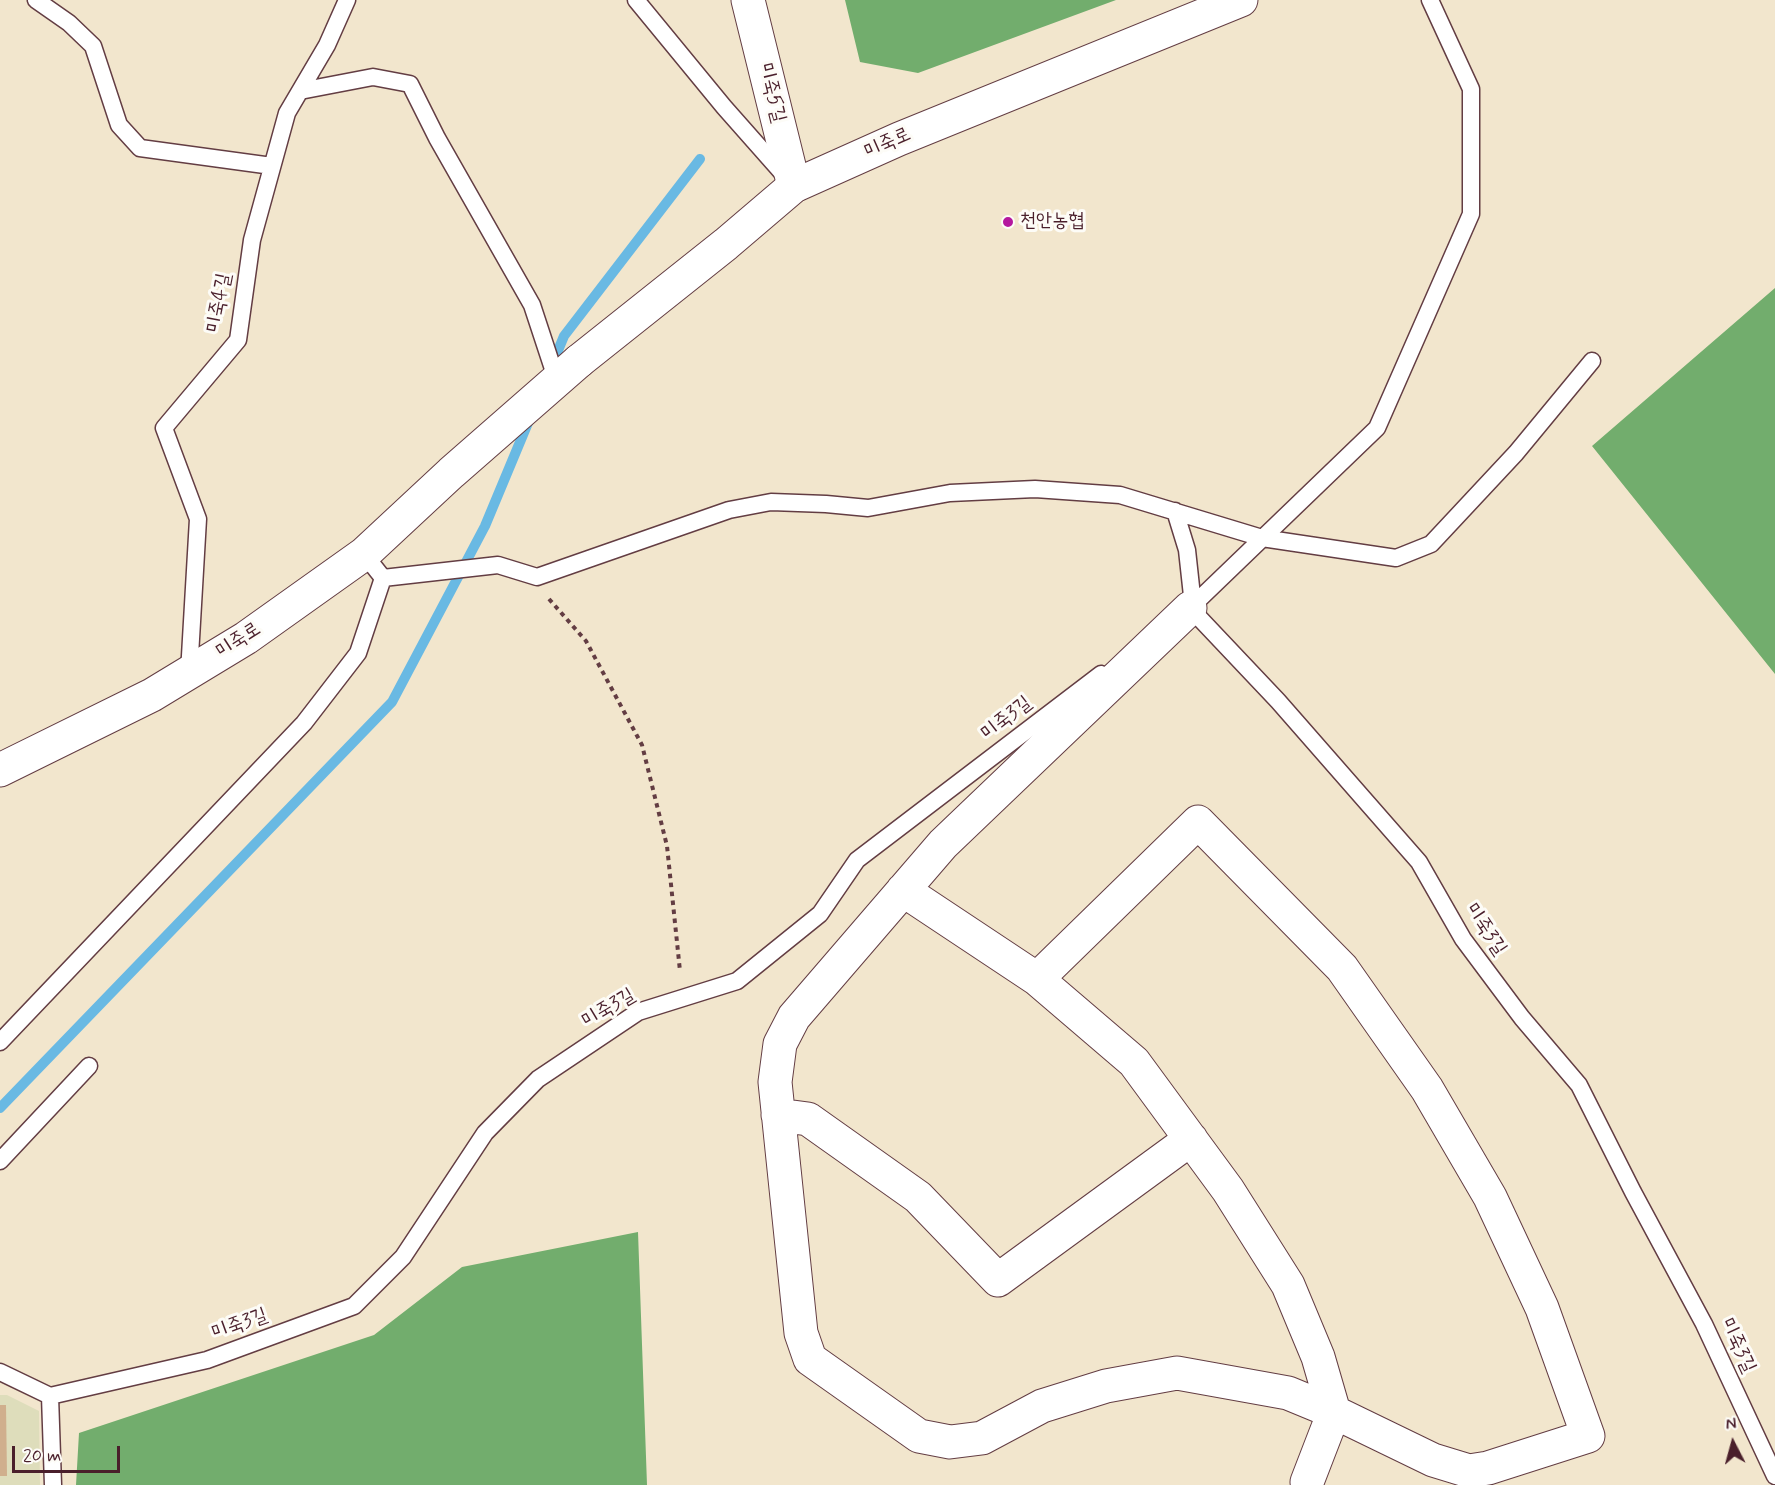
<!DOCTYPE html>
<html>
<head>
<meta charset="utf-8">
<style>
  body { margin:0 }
  #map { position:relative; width:1775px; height:1485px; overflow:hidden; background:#f2e6cd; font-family:Mynerve,sans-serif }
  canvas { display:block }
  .north { position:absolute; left:1703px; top:1413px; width:60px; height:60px; -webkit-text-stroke:4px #fdfcf7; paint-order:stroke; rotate:354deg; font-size:16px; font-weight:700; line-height:24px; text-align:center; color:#4a1f2b }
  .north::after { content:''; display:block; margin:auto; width:21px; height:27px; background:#4a1f2b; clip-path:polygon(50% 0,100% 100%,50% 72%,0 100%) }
  .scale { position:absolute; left:12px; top:1446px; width:108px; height:27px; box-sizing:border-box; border:3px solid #4a1f2b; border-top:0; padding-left:8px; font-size:18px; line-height:21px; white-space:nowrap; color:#4a1f2b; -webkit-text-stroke:4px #fdfcf7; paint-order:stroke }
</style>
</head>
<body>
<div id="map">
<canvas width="1775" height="1485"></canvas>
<div class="north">N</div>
<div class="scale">20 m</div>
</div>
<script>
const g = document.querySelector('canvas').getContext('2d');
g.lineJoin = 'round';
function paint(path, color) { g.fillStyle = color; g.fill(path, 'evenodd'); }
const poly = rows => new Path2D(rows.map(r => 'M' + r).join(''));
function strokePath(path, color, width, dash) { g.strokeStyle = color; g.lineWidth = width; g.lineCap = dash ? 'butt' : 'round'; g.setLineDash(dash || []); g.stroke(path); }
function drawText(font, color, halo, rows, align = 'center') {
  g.font = font + ' Mynerve,"Poor Story",sans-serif'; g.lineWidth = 6; g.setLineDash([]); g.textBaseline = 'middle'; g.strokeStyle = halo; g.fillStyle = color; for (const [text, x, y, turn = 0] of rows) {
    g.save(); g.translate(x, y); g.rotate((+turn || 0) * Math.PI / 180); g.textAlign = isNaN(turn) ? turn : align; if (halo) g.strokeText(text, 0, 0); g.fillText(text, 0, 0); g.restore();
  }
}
const built = poly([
  [0,1395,7,1395,39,1411,40,1485,0,1485]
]);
const forest = poly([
  [845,0,1116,0,918,73,860,62],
  [1775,288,1775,674,1592,446],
  [638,1232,647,1485,76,1485,79,1433,374,1335,462,1267]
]);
const stream = poly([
  [552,365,564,336,700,159],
  [0,1108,392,702,485,526,530,418]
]);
const building = poly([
  [0,1405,6,1405,7,1476,0,1476]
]);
const path = poly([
  [549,599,586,641,642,745,667,846,680,971]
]);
const service = poly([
  [36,0,69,23,93,46,119,125,140,148,272,166],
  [636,0,724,107,785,176],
  [300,91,373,77,410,84,437,138,532,305,557,381],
  [1175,511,1187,550,1193,605],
  [383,578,498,565,537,577,729,510,771,502,826,504,868,508,950,493,1035,489,1120,495,1262,538,1396,558,1431,544,1516,453,1592,361],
  [1190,608,1377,428,1471,214,1471,89,1430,0],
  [1187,610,1190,608,1278,701,1419,862,1463,939,1522,1018,1579,1085,1633,1192,1704,1324,1775,1476],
  [189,673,198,519,164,428,238,340,252,240,287,113,327,45,347,0],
  [0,1042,304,723,358,653,383,578,364,554],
  [0,1161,89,1066],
  [0,1372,50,1396,207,1360,354,1306,403,1257,485,1133,538,1079,638,1012,737,981,820,914,857,860,1101,674],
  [50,1396,53,1485]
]);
const minor = poly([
  [748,0,794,186],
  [0,770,152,695,246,638,364,554,451,473,579,361],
  [903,890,1037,979,1134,1062,1228,1190,1288,1285,1318,1357,1334,1412,1307,1482],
  [1037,979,1198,822,1342,968,1427,1089,1490,1197,1542,1308,1588,1436,1488,1468,1469,1471,1433,1460,1334,1412,1288,1393,1177,1373,1106,1386,1042,1406,982,1438,950,1442,919,1436,810,1359,801,1333,775,1082,780,1044,794,1017,943,844,1190,608],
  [778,1115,808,1119,918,1197,998,1280,1191,1139]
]);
const tertiary = poly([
  [579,361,726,244,794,186,899,139,1241,0]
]);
const markers = [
  [1008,222,6,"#b5179e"]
];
const streetNames = [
  ["미죽5길",771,93,76],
  ["미죽로",888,144,-24],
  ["미죽4길",220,303,-79],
  ["미죽로",239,641,-33],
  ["미죽3길",1007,719,-38],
  ["미죽3길",1485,930,56],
  ["미죽3길",609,1009,-31],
  ["미죽3길",240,1325,-20],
  ["미죽3길",1737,1346,65]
];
const poiNames = [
  ["천안농협",1020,222]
];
paint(built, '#deddbb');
paint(forest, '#72ad6d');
strokePath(stream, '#69b9e3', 10);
paint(building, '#d0af8d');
strokePath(service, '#633d43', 19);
strokePath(minor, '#633d43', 35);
strokePath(tertiary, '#633d43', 35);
strokePath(path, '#633d43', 4, [4.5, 4.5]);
strokePath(service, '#fff', 16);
strokePath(minor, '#fff', 33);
strokePath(tertiary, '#fff', 33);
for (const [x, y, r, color] of markers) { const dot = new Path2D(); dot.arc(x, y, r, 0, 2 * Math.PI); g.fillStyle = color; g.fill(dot); strokePath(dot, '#fdfcf7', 2); }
drawText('20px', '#4a1f2b', '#fdfcf7', streetNames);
drawText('20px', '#4a1f2b', '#fdfcf7', poiNames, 'left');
</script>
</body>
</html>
